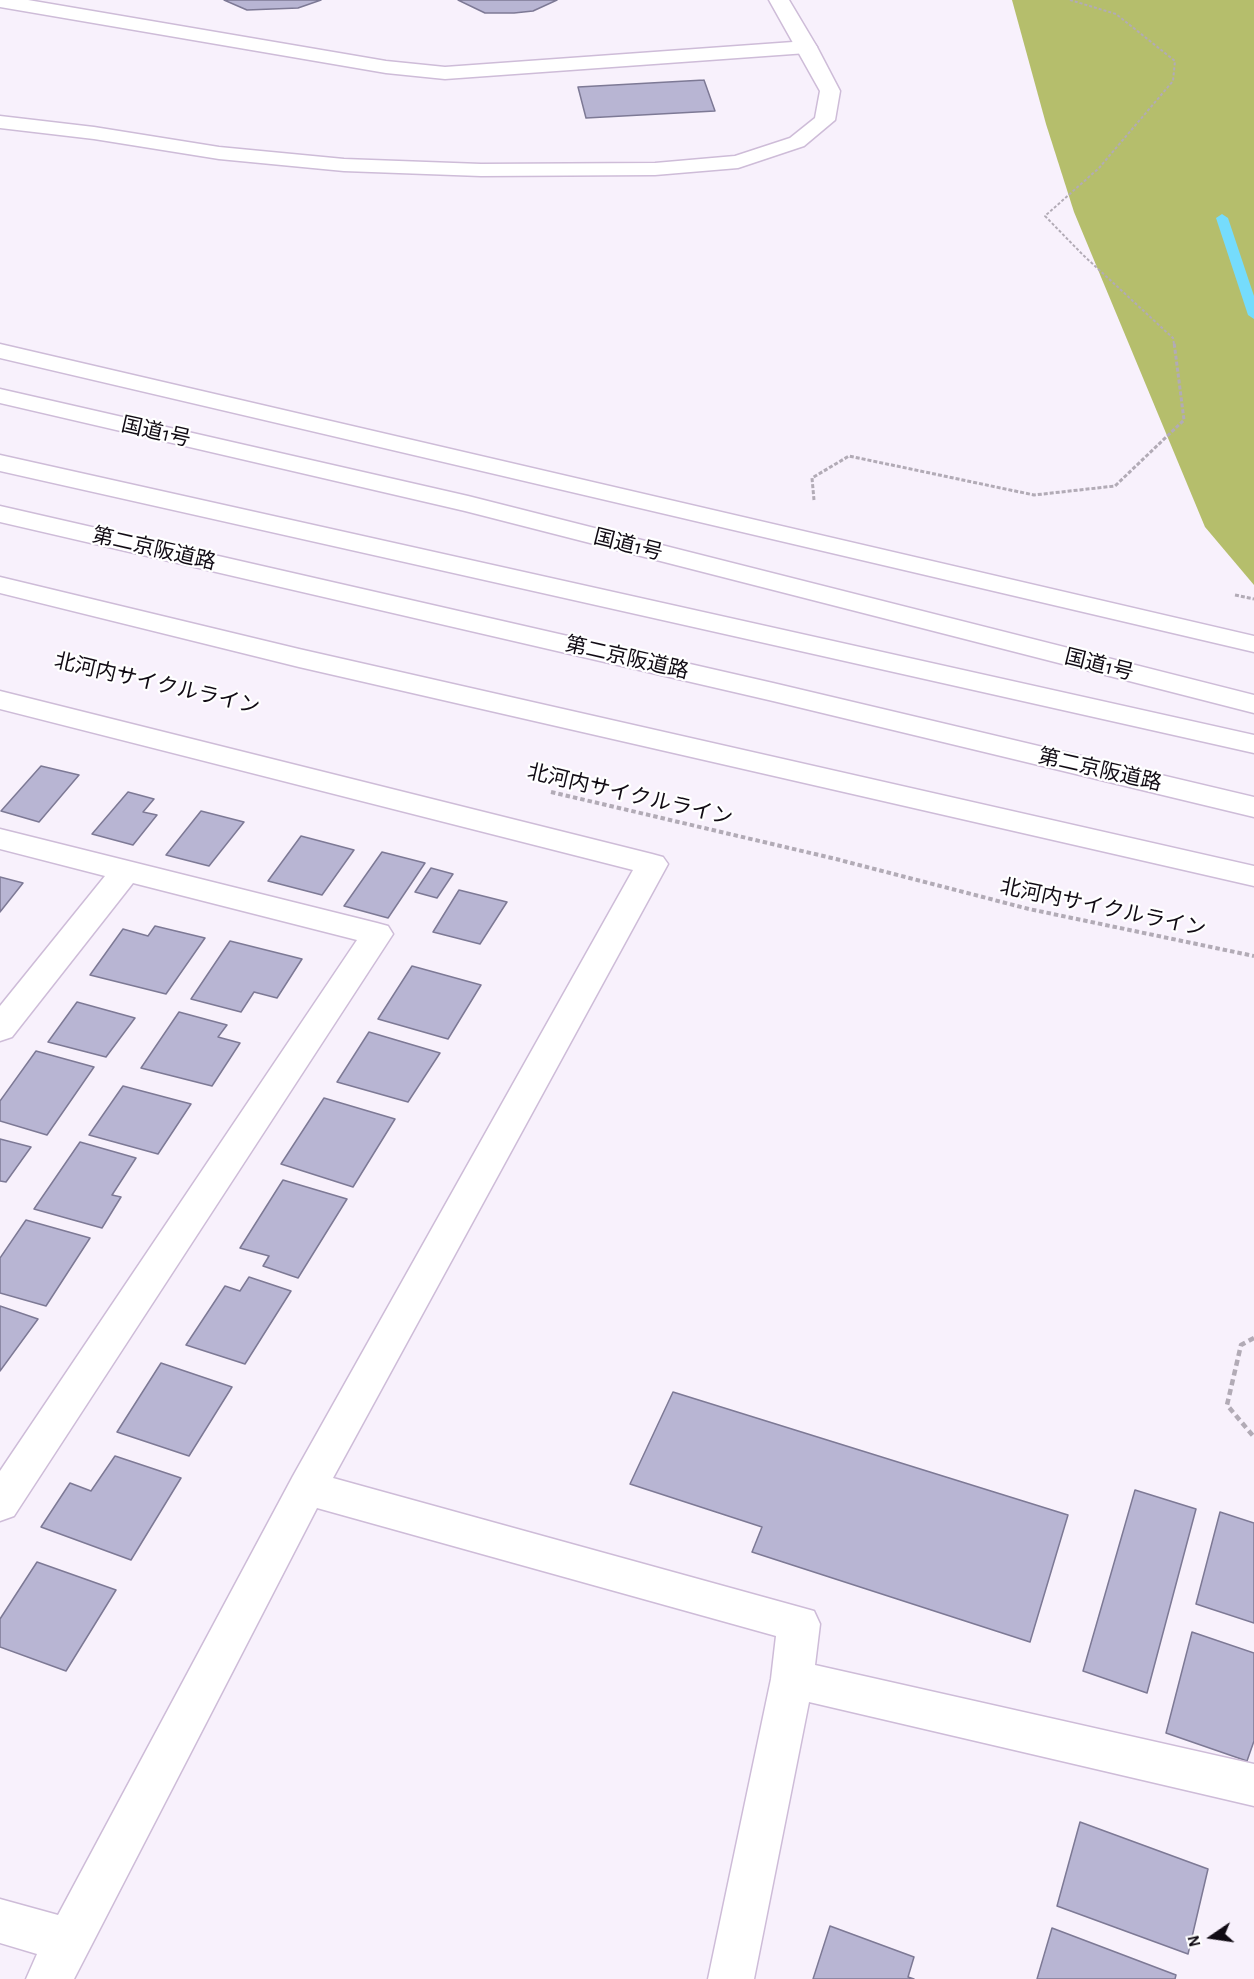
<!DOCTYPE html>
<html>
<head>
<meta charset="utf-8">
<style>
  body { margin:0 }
  #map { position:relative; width:1254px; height:1979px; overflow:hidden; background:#f8f1fc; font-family:"Alegreya Sans",sans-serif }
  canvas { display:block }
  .north { position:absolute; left:1182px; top:1907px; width:60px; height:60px; -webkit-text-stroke:4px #fff; paint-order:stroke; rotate:257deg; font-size:16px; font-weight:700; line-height:24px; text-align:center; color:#110b14 }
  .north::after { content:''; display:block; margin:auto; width:21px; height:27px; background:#110b14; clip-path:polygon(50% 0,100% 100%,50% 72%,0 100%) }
</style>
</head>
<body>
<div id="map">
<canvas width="1254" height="1979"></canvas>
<div class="north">N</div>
</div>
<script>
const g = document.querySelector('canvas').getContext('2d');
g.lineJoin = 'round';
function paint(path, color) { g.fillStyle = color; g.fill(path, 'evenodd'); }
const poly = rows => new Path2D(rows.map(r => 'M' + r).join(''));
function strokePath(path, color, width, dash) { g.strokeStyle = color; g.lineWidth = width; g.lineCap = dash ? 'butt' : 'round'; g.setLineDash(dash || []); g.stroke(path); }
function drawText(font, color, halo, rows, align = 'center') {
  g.font = font + ' "Alegreya Sans","Noto Sans JP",sans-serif'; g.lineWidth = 4.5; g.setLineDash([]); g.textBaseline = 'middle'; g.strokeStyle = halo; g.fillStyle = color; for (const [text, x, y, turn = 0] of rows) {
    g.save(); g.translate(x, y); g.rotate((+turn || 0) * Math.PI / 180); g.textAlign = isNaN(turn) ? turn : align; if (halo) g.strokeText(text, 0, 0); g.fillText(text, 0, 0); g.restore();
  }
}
const forest = poly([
  [1012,0,1254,0,1254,585,1205,527,1074,212,1046,124]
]);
const stream = poly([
  [1222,214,1228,218,1254,296,1254,319,1248,315,1216,218,1222,214]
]);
const building = poly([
  [224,0,321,0,298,8,247,10,224,0],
  [458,0,557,0,533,11,514,13,485,13,458,0],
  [704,80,715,111,586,118,578,87,704,80],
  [41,766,79,775,39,822,1,811,41,766],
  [128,792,154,799,143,812,157,815,133,845,92,834,128,792],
  [201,811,244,822,209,866,166,855,201,811],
  [301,836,354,850,322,895,268,881,301,836],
  [382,852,425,863,388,918,344,906,382,852],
  [431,868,453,874,437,898,415,892,431,868],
  [0,877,23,883,0,912,0,877],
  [459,890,507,902,480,944,433,932,459,890],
  [155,926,205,938,166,994,90,975,123,929,148,936,155,926],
  [230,941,302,959,277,998,254,992,241,1012,191,999,230,941],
  [412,966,481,985,448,1039,378,1019,412,966],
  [77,1002,135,1018,106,1057,48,1042,77,1002],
  [179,1012,227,1025,218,1037,240,1043,212,1086,141,1068,179,1012],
  [369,1032,440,1053,408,1102,337,1082,369,1032],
  [36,1051,94,1067,47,1135,0,1121,0,1101,36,1051],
  [123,1086,191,1104,158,1154,89,1135,123,1086],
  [324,1098,395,1119,353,1187,281,1164,324,1098],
  [0,1139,31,1147,6,1182,0,1181,0,1139],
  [80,1142,136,1158,112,1195,121,1197,102,1228,34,1209,80,1142],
  [283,1180,347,1199,298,1278,263,1266,269,1256,240,1248,283,1180],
  [26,1220,90,1238,46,1306,0,1293,0,1258,26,1220],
  [249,1277,291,1291,245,1364,186,1345,225,1286,240,1291,249,1277],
  [0,1306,38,1319,0,1371,0,1306],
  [161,1363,232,1387,189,1456,117,1432,161,1363],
  [673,1392,1068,1515,1030,1642,752,1552,762,1527,630,1484,673,1392],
  [115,1456,181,1478,131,1560,41,1527,70,1483,91,1491,115,1456],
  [1135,1490,1196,1509,1147,1693,1083,1671,1135,1490],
  [1220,1512,1254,1523,1254,1623,1196,1604,1220,1512],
  [37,1562,116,1590,66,1671,0,1647,0,1619,37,1562],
  [1192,1632,1254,1653,1254,1741,1247,1761,1166,1733,1192,1632],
  [1080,1822,1208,1869,1188,1954,1057,1906,1080,1822],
  [830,1926,914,1957,908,1977,914,1979,813,1979,830,1926],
  [1052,1928,1176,1975,1175,1979,1037,1979,1052,1928]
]);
const pathFar3 = poly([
  [1070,0,1116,14,1175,61,1173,81,1099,168,1045,216,1083,255,1173,338,1174,344]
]);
const pathFar2 = poly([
  [814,500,812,478,849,456,1034,495,1115,486,1184,420,1174,342],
  [1235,595,1254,599]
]);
const pathFar1 = poly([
  [551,792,836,859,1029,909,1254,956]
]);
const path = poly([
  [1254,1338,1241,1345,1227,1405,1254,1437]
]);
const minor = poly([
  [0,0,28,0,386,61,445,67,807,41,814,43,817,47,814,51,807,53,445,79,386,73,0,7,0,0],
  [0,344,1254,636,1254,652,0,358,0,344],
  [0,691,652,854,663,857,668,864,333,1478,814,1611,820,1624,815,1665,1254,1764,1254,1806,809,1702,754,1979,708,1979,771,1679,776,1636,317,1508,74,1979,26,1979,37,1954,0,1943,0,1899,58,1915,293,1476,633,870,0,709,0,691],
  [0,829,377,923,388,926,393,934,14,1516,0,1521,0,1471,357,940,133,883,12,1037,0,1041,0,1006,105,876,0,849,0,829]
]);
const tertiary = poly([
  [769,0,789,0,817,47,840,91,835,120,804,146,738,168,655,175,481,176,344,171,219,159,94,139,0,128,0,116,94,127,219,147,344,159,481,164,655,163,735,156,790,138,815,118,820,91,769,0]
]);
const trunk = poly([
  [0,389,468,496,1254,695,1254,713,465,511,0,403,0,389],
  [0,577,299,649,1254,866,1254,886,299,667,0,593,0,577]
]);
const motorway = poly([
  [0,455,1254,735,1254,753,0,471,0,455],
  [0,506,773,683,1254,797,1254,817,773,701,0,522,0,506]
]);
const streetNames = [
  ["国道1号",156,432,13],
  ["国道1号",628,545,14],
  ["第二京阪道路",154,549,13],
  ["第二京阪道路",627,658,13],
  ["国道1号",1099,665,14],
  ["北河内サイクルライン",157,684,13],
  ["第二京阪道路",1100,770,13],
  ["北河内サイクルライン",630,795,13],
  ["北河内サイクルライン",1103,908,12]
];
paint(forest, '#b5be6c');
paint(stream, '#75dcfc');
paint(building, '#b8b5d3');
strokePath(building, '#7d7995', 1.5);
strokePath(minor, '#cebcd8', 3);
strokePath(tertiary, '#cebcd8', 3);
strokePath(trunk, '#cebcd8', 3);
strokePath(motorway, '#cebcd8', 3);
strokePath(pathFar3, '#b2abb6', 2, [3, 2]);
strokePath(pathFar2, '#b2abb6', 3, [4, 2]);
strokePath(pathFar1, '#b2abb6', 4, [4.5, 3]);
strokePath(path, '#b2abb6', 4.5, [6, 4]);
paint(minor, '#fff');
paint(tertiary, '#fff');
paint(trunk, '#fff');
paint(motorway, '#fff');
drawText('21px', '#110b14', '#fff', streetNames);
</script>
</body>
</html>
